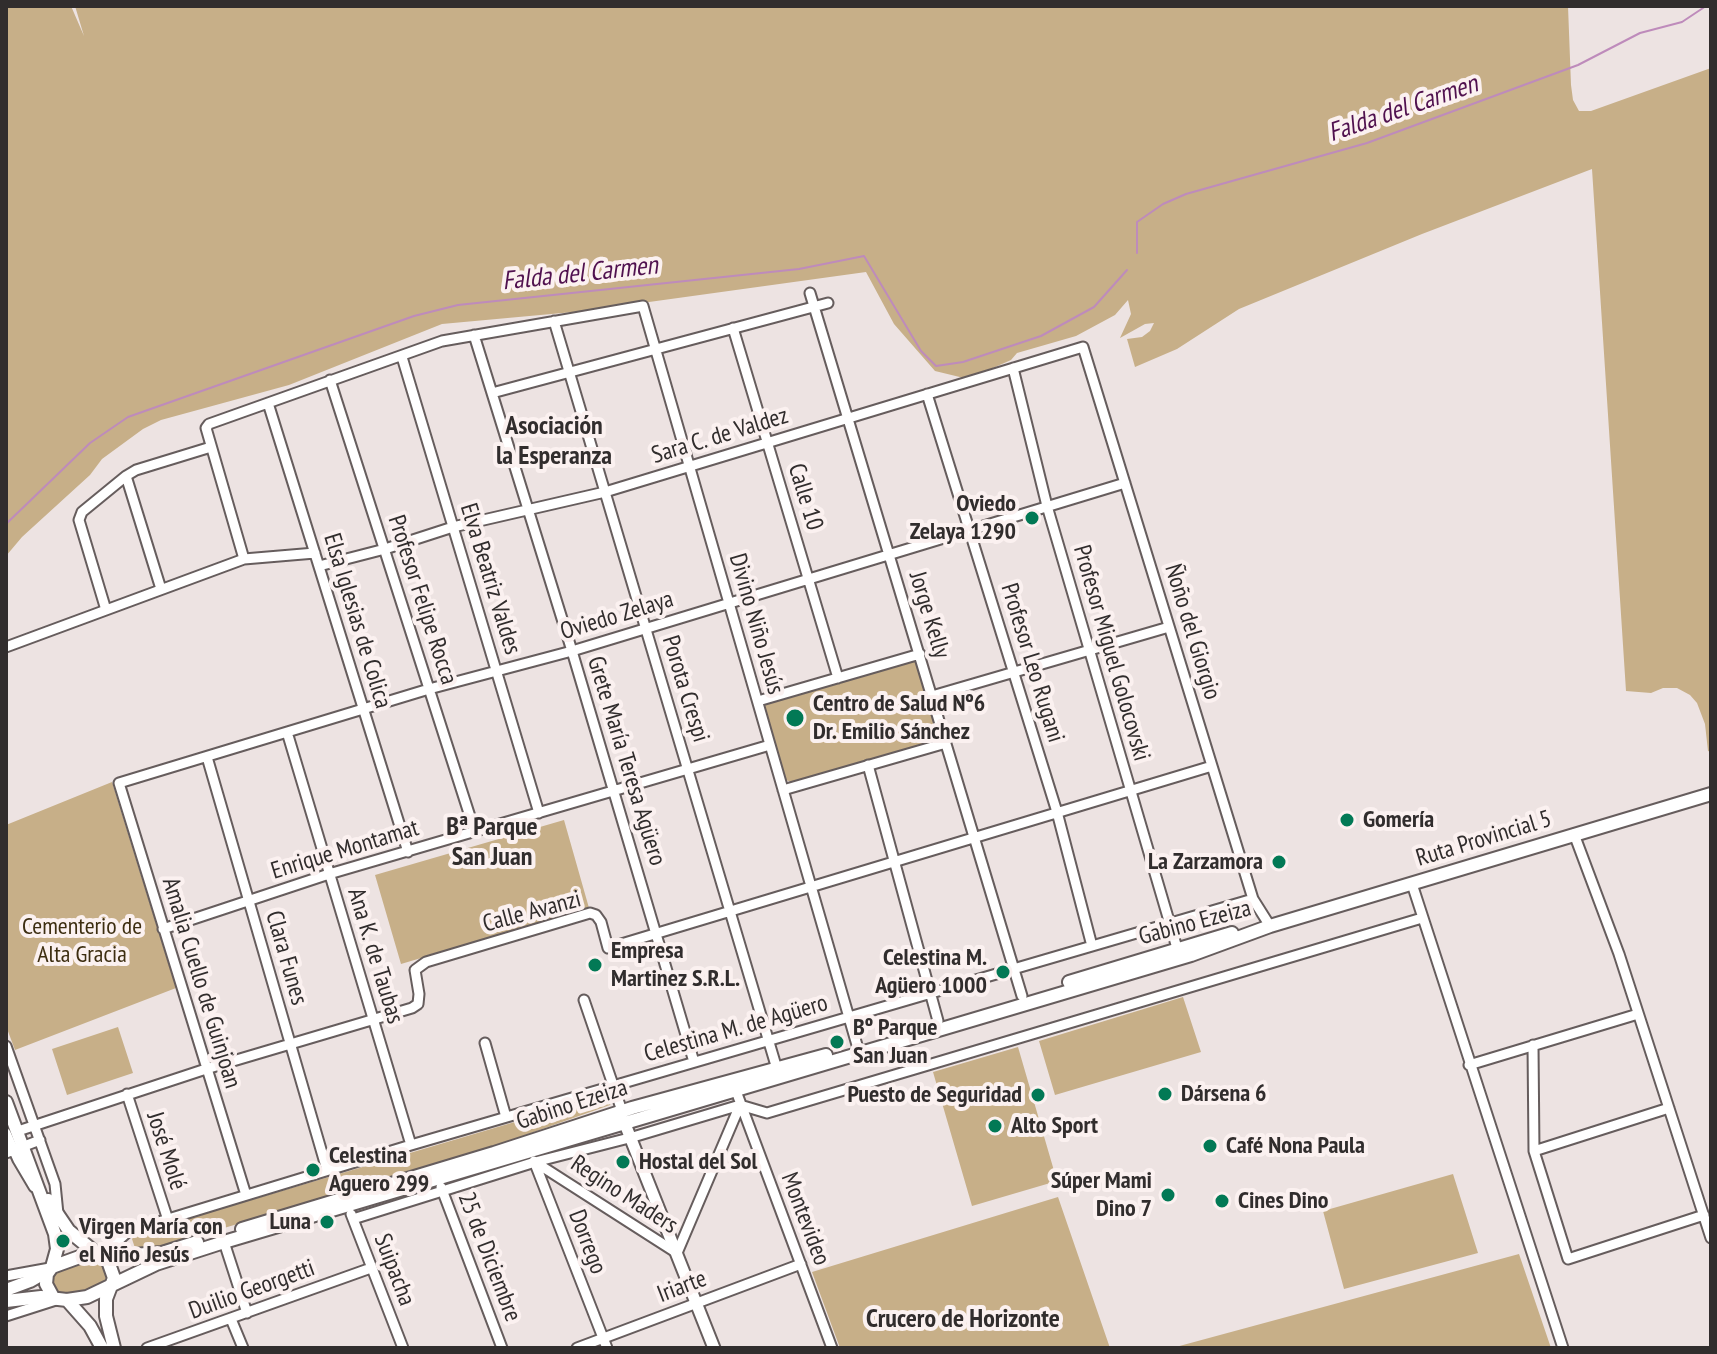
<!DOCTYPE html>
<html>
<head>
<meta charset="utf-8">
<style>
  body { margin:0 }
  #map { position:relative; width:1717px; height:1354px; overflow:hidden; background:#ede3e2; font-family:"PT Sans Narrow",sans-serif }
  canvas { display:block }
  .frame { position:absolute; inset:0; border:8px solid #312d2d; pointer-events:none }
</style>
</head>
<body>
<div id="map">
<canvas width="1717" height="1354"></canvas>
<div class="frame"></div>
</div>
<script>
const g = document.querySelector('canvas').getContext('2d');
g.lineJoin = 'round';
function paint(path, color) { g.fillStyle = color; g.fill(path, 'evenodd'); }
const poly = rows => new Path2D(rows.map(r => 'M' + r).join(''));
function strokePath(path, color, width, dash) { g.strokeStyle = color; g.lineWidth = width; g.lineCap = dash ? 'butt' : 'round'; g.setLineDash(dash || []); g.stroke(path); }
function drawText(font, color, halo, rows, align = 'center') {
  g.font = font + ' "PT Sans Narrow",sans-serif'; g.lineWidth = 8; g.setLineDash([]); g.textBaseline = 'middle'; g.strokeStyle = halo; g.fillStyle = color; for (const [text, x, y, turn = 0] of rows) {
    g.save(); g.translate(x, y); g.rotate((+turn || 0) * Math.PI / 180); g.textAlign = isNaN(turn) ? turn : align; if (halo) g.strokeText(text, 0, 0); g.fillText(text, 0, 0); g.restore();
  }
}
const green = poly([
  [6,6,71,6,84,36,75,6,1568,6,1571,85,1573,100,1579,111,1591,111,1711,68,1711,752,1708,751,1705,724,1697,703,1690,695,1677,688,1663,688,1651,693,1626,691,1592,169,1422,234,1239,309,1177,349,1135,367,1127,339,1142,337,1150,331,1154,323,1145,324,1120,338,1131,314,1128,300,1115,315,1076,336,1017,353,1011,360,968,379,935,371,894,324,866,272,584,311,442,324,289,385,161,420,143,429,102,459,90,475,22,537,6,556],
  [913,660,917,661,940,731,935,740,793,783,782,778,764,711,765,705,770,701],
  [112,782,176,988,15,1050,6,1026,6,825],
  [564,820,589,908,401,964,375,875],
  [1183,997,1201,1052,1055,1095,1039,1041],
  [118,1027,133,1073,67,1095,52,1049],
  [1018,1047,1057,1181,972,1206,933,1072],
  [606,1095,612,1100,610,1105,483,1150,171,1244,154,1248,135,1248,132,1239,136,1234],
  [1453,1174,1478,1253,1344,1289,1323,1211],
  [1058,1197,1110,1348,840,1348,812,1272],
  [1519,1254,1551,1348,1172,1348],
  [88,1261,104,1265,108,1274,103,1284,80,1294,60,1295,52,1288,52,1278,55,1273]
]);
const stream = poly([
  [1137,253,1137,222,1163,204,1186,194,1367,143,1578,65,1640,33,1682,22,1706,6],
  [6,524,90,443,128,417,414,316,458,305,799,269,864,256,921,351,936,366,963,362,1041,336,1094,307,1127,270]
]);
const minor = poly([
  [810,293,1022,996],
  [554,321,777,1069],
  [733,328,838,678],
  [474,335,572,651,694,1062],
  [402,357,539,813],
  [1013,368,1047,506,1177,948],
  [330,380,475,832],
  [492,393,828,303],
  [927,394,1057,812,1092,946],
  [268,403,408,852],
  [244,559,206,428,209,424,442,341,643,306,857,1045],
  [319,566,385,549,453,527,605,492,1083,347,1253,899,1270,926],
  [161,589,126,476,136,470,211,447],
  [106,610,79,520,82,512,126,476],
  [6,647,244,559,315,553],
  [932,696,1169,627],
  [758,701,920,654],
  [287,732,411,1145],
  [207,757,327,1170],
  [868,765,938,1021],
  [783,790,946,743],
  [1574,834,1619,954,1711,1238],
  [1412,884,1563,1348],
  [163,929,329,874,770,745],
  [584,1000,623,1114],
  [485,1043,506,1117],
  [1533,1045,1534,1151,1568,1259,1704,1215],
  [6,1046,55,1184,58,1214],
  [1469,1065,1638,1014],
  [736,1091,832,1348],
  [127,1094,168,1220],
  [18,1131,206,1069,412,1008,418,1004,419,994,415,970,426,962,590,913,596,915,601,922,608,948,1212,766],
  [6,1133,18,1160,34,1187],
  [1534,1151,1669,1108],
  [6,1153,40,1140],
  [534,1161,607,1348],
  [535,1162,677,1253,740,1105],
  [441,1187,502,1348],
  [246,1195,119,783,429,689,572,651,1125,483],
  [351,1214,403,1348],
  [353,1219,535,1162,633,1137,740,1105,767,1113,1422,918],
  [224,1242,247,1313],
  [101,1256,129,1231,411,1145,1253,899],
  [6,1276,50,1268],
  [6,1316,56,1300],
  [231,1319,243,1348],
  [147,1348,371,1268],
  [577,1348,801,1264]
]);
const tertiary = poly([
  [625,1124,714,1348]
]);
const secondary = poly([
  [1069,982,1232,933],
  [6,1102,55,1234,57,1249,52,1267],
  [48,1200,69,1231,97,1254],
  [242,1229,494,1153,632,1108,826,1055],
  [102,1257,162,1253,197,1242],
  [6,1290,30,1281,49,1270],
  [53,1297,46,1284,47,1274,52,1267,85,1255,100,1256,108,1261,114,1278,106,1299,106,1316,114,1348],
  [67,1300,90,1326,102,1348],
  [6,1301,41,1297,67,1300,87,1297,156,1264,224,1242,1191,955,1270,926,1711,794]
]);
const markers = [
  [1032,518,8,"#027955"],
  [795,718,10,"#027955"],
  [1347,820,8,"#027955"],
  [1279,862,8,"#027955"],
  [595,965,8,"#027955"],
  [1003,972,8,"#027955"],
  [837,1042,8,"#027955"],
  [1165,1094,8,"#027955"],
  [1038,1095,8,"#027955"],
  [995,1126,8,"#027955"],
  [1210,1146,8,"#027955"],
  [623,1162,8,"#027955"],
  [313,1170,8,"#027955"],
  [1168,1195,8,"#027955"],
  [1222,1201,8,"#027955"],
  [327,1222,8,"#027955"],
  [63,1241,8,"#027955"]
];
const streetNames = [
  ["Sara C. de Valdez",720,436,-17],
  ["Calle 10",805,497,73],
  ["Elva Beatriz Valdes",490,579,73],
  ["Profesor Felipe Rocca",422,600,72],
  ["Jorge Kelly",929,615,73],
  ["Oviedo Zelaya",617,616,-17],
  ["Elsa Iglesias de Colica",357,621,73],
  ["Divino Niño Jesús",756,624,74],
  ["Ñoño del Giorgio",1192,632,73],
  ["Profesor Miguel Golocovski",1111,653,74],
  ["Profesor Leo Rugani",1032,663,73],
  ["Porota Crespi",685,689,73],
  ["Grete María Teresa Agüero",626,761,73],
  ["Ruta Provincial 5",1484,839,-17],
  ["Enrique Montamat",345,850,-17],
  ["Calle Avanzi",532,912,-15],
  ["Gabino Ezeiza",1195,923,-15],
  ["Ana K. de Taubas",375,956,73],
  ["Clara Funes",286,958,74],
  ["Amalia Cuello de Guinjoan",201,983,73],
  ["Celestina M. de Agüero",736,1029,-16],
  ["Gabino Ezeiza",572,1105,-18],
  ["José Molé",166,1151,72],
  ["Regino Maders",624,1195,33],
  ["Montevideo",805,1219,69],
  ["Dorrego",587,1242,69],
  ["25 de Diciembre",489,1257,69],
  ["Suipacha",394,1270,69],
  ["Iriarte",682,1287,-21],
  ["Duilio Georgetti",252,1290,-20]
];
const poiNames = [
  ["Oviedo",1016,504,"right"],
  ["Zelaya 1290",1016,532,"right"],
  ["Centro de Salud Nº6",813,704],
  ["Dr. Emilio Sánchez",813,732],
  ["Gomería",1363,820],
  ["La Zarzamora",1263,862,"right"],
  ["Empresa",611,951],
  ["Martinez S.R.L.",611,979],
  ["Celestina M.",987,958,"right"],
  ["Agüero 1000",987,986,"right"],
  ["Bº Parque",853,1028],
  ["San Juan",853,1056],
  ["Dársena 6",1181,1094],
  ["Puesto de Seguridad",1022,1095,"right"],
  ["Alto Sport",1011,1126],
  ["Café Nona Paula",1226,1146],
  ["Celestina",329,1156],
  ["Aguero 299",329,1184],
  ["Hostal del Sol",639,1162],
  ["Súper Mami",1152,1181,"right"],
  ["Dino 7",1152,1209,"right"],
  ["Cines Dino",1238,1201],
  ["Luna",311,1222,"right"],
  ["Virgen María con",79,1227],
  ["el Niño Jesús",79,1255]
];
const parkNames = [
  ["Cementerio de",82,927],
  ["Alta Gracia",82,955]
];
const waterNames = [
  ["Falda del Carmen",1403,109,-19],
  ["Falda del Carmen",580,274,-6]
];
const neighbourhoodNames = [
  ["Asociación",554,427],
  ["la Esperanza",554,457],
  ["Bª Parque",492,828],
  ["San Juan",492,858],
  ["Crucero de Horizonte",963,1320]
];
paint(green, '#c7af88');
strokePath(stream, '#be8bbb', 2);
strokePath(minor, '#665d5d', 13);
strokePath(tertiary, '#665d5d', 15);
strokePath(secondary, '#665d5d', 16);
strokePath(minor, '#fff', 9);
strokePath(tertiary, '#fff', 11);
strokePath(secondary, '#fff', 12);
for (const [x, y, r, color] of markers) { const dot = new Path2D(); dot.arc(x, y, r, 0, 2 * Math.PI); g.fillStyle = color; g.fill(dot); strokePath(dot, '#fbf1f0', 3); }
drawText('24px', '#312d2d', '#fbf1f0', streetNames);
drawText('bold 24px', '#312d2d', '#fbf1f0', poiNames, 'left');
drawText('24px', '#3d2e11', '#fbf1f0', parkNames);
drawText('italic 26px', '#50114f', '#fbf1f0', waterNames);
drawText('bold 26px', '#312d2d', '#fbf1f0', neighbourhoodNames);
</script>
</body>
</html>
